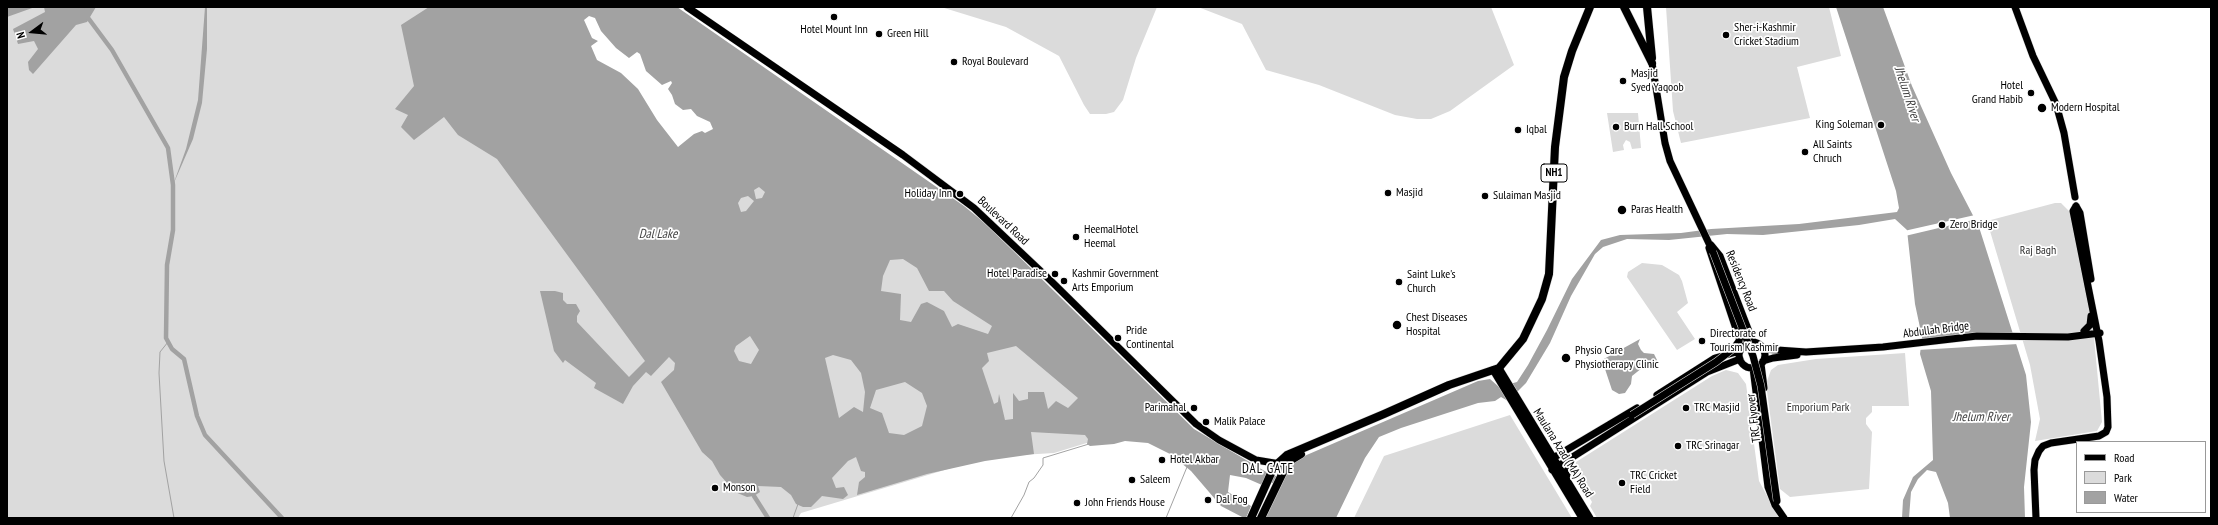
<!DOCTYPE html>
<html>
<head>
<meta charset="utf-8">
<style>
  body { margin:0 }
  #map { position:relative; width:2218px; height:525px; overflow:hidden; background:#fff; font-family:"PT Sans Narrow",sans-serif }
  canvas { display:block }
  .frame { position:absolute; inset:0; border:8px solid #000; pointer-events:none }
  .legend { position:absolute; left:2076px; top:441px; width:130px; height:72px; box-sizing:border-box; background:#fff; border:1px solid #999; margin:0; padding:5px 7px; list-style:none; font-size:12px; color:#000 }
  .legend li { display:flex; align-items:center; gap:8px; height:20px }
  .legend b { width:20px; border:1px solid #999 }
  .north { position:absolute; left:12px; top:12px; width:40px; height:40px; -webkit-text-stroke:3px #fff; paint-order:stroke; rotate:254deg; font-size:11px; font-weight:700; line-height:16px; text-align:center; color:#000 }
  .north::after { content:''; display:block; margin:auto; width:14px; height:18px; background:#000; clip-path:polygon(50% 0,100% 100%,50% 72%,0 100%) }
</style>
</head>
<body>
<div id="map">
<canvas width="2218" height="525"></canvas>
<div class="frame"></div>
<ul class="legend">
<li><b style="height:5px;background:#000"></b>Road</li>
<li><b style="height:11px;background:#dbdbdb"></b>Park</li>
<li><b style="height:11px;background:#a2a2a2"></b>Water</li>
</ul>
<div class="north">N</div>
</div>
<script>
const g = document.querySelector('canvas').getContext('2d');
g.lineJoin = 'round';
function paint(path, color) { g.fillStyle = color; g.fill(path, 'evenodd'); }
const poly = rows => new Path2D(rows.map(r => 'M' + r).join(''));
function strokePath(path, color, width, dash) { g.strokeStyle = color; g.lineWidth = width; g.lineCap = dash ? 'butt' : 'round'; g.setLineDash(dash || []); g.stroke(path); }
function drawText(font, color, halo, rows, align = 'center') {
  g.font = font + ' "PT Sans Narrow",sans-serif'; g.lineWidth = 3.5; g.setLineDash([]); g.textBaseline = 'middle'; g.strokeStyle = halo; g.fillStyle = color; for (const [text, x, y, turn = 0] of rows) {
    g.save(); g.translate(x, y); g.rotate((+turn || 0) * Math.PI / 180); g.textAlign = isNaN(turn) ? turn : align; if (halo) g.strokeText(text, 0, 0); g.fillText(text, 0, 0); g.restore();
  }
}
const green = poly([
  [7,7,439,7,661,200,744,147,1152,423,1054,453,988,457,801,513,798,518,7,518],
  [941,7,1157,7,1136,58,1123,100,1114,112,1106,114,1090,114,1084,105,1059,56,1006,27],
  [1198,7,1491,7,1514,65,1450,111,1431,119,1417,119,1395,115,1319,85,1266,70,1242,24],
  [1666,7,1829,7,1841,56,1797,67,1810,118,1681,143,1673,111],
  [1607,113,1638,113,1641,148,1632,149,1630,142,1626,140,1623,145,1624,150,1613,152],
  [2055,203,2061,203,2071,213,2092,317,2102,422,2097,431,2035,441,2040,419,2030,365,1987,221],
  [1642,263,1662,265,1679,275,1682,281,1688,303,1677,312,1695,339,1677,350,1627,277,1628,272],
  [1905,353,1909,406,1872,406,1872,412,1866,418,1866,424,1872,432,1869,489,1790,497,1780,489,1766,384,1771,370,1778,365,1816,359],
  [1726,370,1738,373,1746,384,1759,481,1779,518,1597,518,1590,506,1592,502,1575,473,1576,462,1712,376],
  [1510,415,1572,518,1354,518,1384,456]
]);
const water = poly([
  [7,7,35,7,7,17],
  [44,7,96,7,87,22,76,25,33,74,29,70,28,62,38,49,34,41,18,44,13,29,45,12],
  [205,7,207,7,207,49,202,103,193,139,173,185,186,149,198,100],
  [429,7,677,7,964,206,986,224,1194,429,1268,473,1281,478,1293,461,1302,457,1478,381,1490,379,1499,387,1517,382,1528,365,1547,330,1572,279,1601,240,1620,235,1681,233,1711,229,1799,224,1897,212,1899,208,1896,191,1836,7,1883,7,1912,86,1951,173,1979,227,2026,375,2031,422,2024,487,2025,518,1950,518,1948,503,1936,472,1927,470,1918,479,1911,492,1909,518,1902,518,1903,500,1913,477,1933,460,1931,391,1920,354,1922,337,1915,304,1907,230,1895,219,1859,225,1763,235,1727,234,1669,240,1627,239,1603,247,1595,254,1571,296,1550,343,1526,383,1508,401,1501,397,1495,401,1478,403,1401,428,1379,437,1365,458,1336,518,1265,518,1278,486,1265,479,1262,485,1246,478,1230,475,1228,492,1251,506,1246,518,1244,518,1221,506,1191,471,1170,454,1148,443,1125,441,1114,444,1090,446,1087,444,1088,439,1085,435,1031,432,1034,454,985,461,927,474,857,495,859,482,865,477,865,472,861,471,856,457,848,461,832,478,836,488,844,487,848,495,843,499,822,496,811,507,803,507,796,504,791,495,781,487,758,486,760,492,754,496,747,497,735,492,720,475,712,461,702,452,661,382,674,370,675,363,669,357,651,376,646,372,633,386,623,404,594,388,596,383,565,360,563,363,554,351,540,291,555,291,563,293,563,300,567,304,576,304,580,311,577,316,577,322,629,377,645,361,497,159,458,135,444,117,414,140,401,127,408,115,395,109,414,86,401,25],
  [589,16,595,18,601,31,616,48,629,58,637,52,640,54,646,71,662,85,671,81,672,83,668,89,672,95,675,104,683,110,691,109,697,116,710,122,713,129,705,133,702,131,694,134,678,147,657,120,638,89,621,73,597,60,591,46,598,41,592,38,584,20],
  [759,187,765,192,762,198,756,199,754,190],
  [748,196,754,201,746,211,741,212,738,203,741,198],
  [903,259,917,268,929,291,944,291,953,301,992,326,988,334,958,324,952,327,944,311,927,302,921,304,911,322,900,320,901,294,881,291,883,276,890,260],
  [750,336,759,350,751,364,739,361,734,351,736,346],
  [1016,346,1078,398,1068,408,1056,401,1048,409,1044,392,1028,392,1028,399,1019,401,1013,393,1013,419,1005,420,999,394,998,402,994,404,982,368,989,361,987,353],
  [833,355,851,360,861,373,865,392,863,412,854,407,839,418,825,358],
  [905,382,922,393,927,406,922,426,904,435,889,433,882,413,870,408,876,390],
  [1640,339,1638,344,1641,350,1644,353,1654,354,1658,362,1652,360,1632,376,1631,384,1625,393,1619,394,1612,390,1602,360]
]);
const pier = poly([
  [1975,215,1977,219,1905,236,1904,231],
  [2015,335,2018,344,1918,350,1920,341]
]);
const stream = poly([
  [168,342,160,352,159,373,164,461,174,518],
  [793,518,798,504],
  [1011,518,1024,495,1029,482,1034,478,1043,465,1043,458,1089,444],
  [1166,518,1187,467]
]);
const canal = poly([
  [80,7,112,50,168,148,173,185,173,230,167,265,166,338,172,349,184,359,197,416,205,435,282,518],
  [754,496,768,518]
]);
const major = poly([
  [687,7,903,155,974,208,1048,278,1196,424,1219,440,1256,460,1280,464],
  [2015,7,2033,56,2056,104,2064,133,2075,197],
  [1652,63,1665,143,1670,161,1713,252],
  [2076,206,2080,213,2091,279],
  [1711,245,1720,256,1753,342],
  [1709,248,1742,347],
  [2084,331,2090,325,2091,316],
  '1739 355a13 13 0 1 1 26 0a13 13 0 1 1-26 0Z',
  [1763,349,1806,352,1883,347,1977,336,2068,337,2100,333],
  [1763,361,1773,358,1797,355],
  [1761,364,1764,388],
  [1499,368,1590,518],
  [1753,368,1768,487,1775,505,1784,518],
  [1493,370,1582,518],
  [1657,395,1715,358,1740,351],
  [1548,461,1637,408],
  [1552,470,1707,372,1740,359],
  [1566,479,1570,457],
  [2036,518,2034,470,2035,460,2039,451,2043,446,2051,443,2099,436,2106,432,2108,427,2107,397,2099,341,2073,211,2076,206]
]);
const highway = poly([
  [1624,7,1652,63],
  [1647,7,1652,58],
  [1251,518,1272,471,1276,465,1287,455,1384,414,1449,385,1499,368,1523,339,1542,299,1549,274,1555,147,1564,77,1572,51,1590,7],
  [1261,518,1287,464,1291,460,1301,454]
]);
const majorBridge = poly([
  [1713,252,1753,356,1761,386,1777,501],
  [1632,415,1716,362,1734,348,1739,341,1742,328]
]);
const markers = [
  [834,17,4,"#000"],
  [879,34,4,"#000"],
  [1726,35,4,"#000"],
  [954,62,4,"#000"],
  [1623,81,4,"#000"],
  [2031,93,4,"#000"],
  [2042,108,5,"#000"],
  [1881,125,4,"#000"],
  [1616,127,4,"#000"],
  [1518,130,4,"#000"],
  [1805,152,4,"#000"],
  [1388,193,4,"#000"],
  [960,194,4,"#000"],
  [1485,196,4,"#000"],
  [1622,210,5,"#000"],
  [1942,225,4,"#000"],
  [1076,237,4,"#000"],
  [1055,274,4,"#000"],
  [1064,281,4,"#000"],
  [1399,282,4,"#000"],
  [1397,325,5,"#000"],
  [1118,338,4,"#000"],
  [1702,341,4,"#000"],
  [1566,358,5,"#000"],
  [1194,408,4,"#000"],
  [1686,408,4,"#000"],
  [1206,422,4,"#000"],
  [1678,446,4,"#000"],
  [1162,460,4,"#000"],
  [1132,480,4,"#000"],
  [1622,483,4,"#000"],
  [715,488,4,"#000"],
  [1208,500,4,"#000"],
  [1077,503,4,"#000"]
];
const shields = [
  [1554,173,26]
];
const shieldNames = [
  ["NH1",1554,173]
];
const poiNames = [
  ["Sher-i-Kashmir",1734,28],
  ["Cricket Stadium",1734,42],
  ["Hotel Mount Inn",834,30,"center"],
  ["Green Hill",887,34],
  ["Royal Boulevard",962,62],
  ["Masjid",1631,74],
  ["Syed Yaqoob",1631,88],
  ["Hotel",2023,86,"right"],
  ["Grand Habib",2023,100,"right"],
  ["Modern Hospital",2051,108],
  ["King Soleman",1873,125,"right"],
  ["Burn Hall School",1624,127],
  ["Iqbal",1526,130],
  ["All Saints",1813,145],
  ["Chruch",1813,159],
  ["Masjid",1396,193],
  ["Holiday Inn",952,194,"right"],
  ["Sulaiman Masjid",1493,196],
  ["Paras Health",1631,210],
  ["Zero Bridge",1950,225],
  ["HeemalHotel",1084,230],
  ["Heemal",1084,244],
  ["Hotel Paradise",1047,274,"right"],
  ["Kashmir Government",1072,274],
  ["Arts Emporium",1072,288],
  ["Saint Luke's",1407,275],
  ["Church",1407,289],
  ["Chest Diseases",1406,318],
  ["Hospital",1406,332],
  ["Pride",1126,331],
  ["Continental",1126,345],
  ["Directorate of",1710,334],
  ["Tourism Kashmir",1710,348],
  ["Physio Care",1575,351],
  ["Physiotherapy Clinic",1575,365],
  ["Parimahal",1186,408,"right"],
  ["TRC Masjid",1694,408],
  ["Malik Palace",1214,422],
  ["TRC Srinagar",1686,446],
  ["Hotel Akbar",1170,460],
  ["TRC Cricket",1630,476],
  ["Field",1630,490],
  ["Saleem",1140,480],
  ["Monson",723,488],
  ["Dal Fog",1216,500],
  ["John Friends House",1085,503]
];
const streetNames = [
  ["Boulevard Road",1003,221,43],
  ["Residency Road",1741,281,68],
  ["Abdullah Bridge",1936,330,-7],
  ["TRC Flyover",1754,418,-97],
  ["Maulana Azad (MA) Road",1563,453,58]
];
const parkNames = [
  ["Raj Bagh",2038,251],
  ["Emporium Park",1818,408]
];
const waterNames = [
  ["Jhelum River",1907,94,72],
  ["Dal Lake",658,234],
  ["Jhelum River",1981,417]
];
const neighbourhoodNames = [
  ["DAL GATE",1268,469]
];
paint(green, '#dbdbdb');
paint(water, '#a2a2a2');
paint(pier, '#fff');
strokePath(stream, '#a2a2a2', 1);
strokePath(canal, '#a2a2a2', 4.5);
strokePath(major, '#dbdbdb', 8);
strokePath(highway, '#dbdbdb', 9);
strokePath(major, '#000', 7);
strokePath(highway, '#000', 8);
strokePath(majorBridge, '#dbdbdb', 8, []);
strokePath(majorBridge, '#000', 7);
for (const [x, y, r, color] of markers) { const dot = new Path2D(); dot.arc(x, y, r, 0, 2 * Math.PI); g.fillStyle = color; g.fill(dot); strokePath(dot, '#fff', 1.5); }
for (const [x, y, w] of shields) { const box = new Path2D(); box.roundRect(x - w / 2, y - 9, w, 18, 3); g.fillStyle = '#fff'; g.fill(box); strokePath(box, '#000', 1); }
drawText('bold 11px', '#000', null, shieldNames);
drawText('12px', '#000', '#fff', poiNames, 'left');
drawText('12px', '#000', '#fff', streetNames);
drawText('12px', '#323232', '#fff', parkNames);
drawText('italic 13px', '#434343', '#fff', waterNames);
g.letterSpacing = '1px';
drawText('13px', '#000', '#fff', neighbourhoodNames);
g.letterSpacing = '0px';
</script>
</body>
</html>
